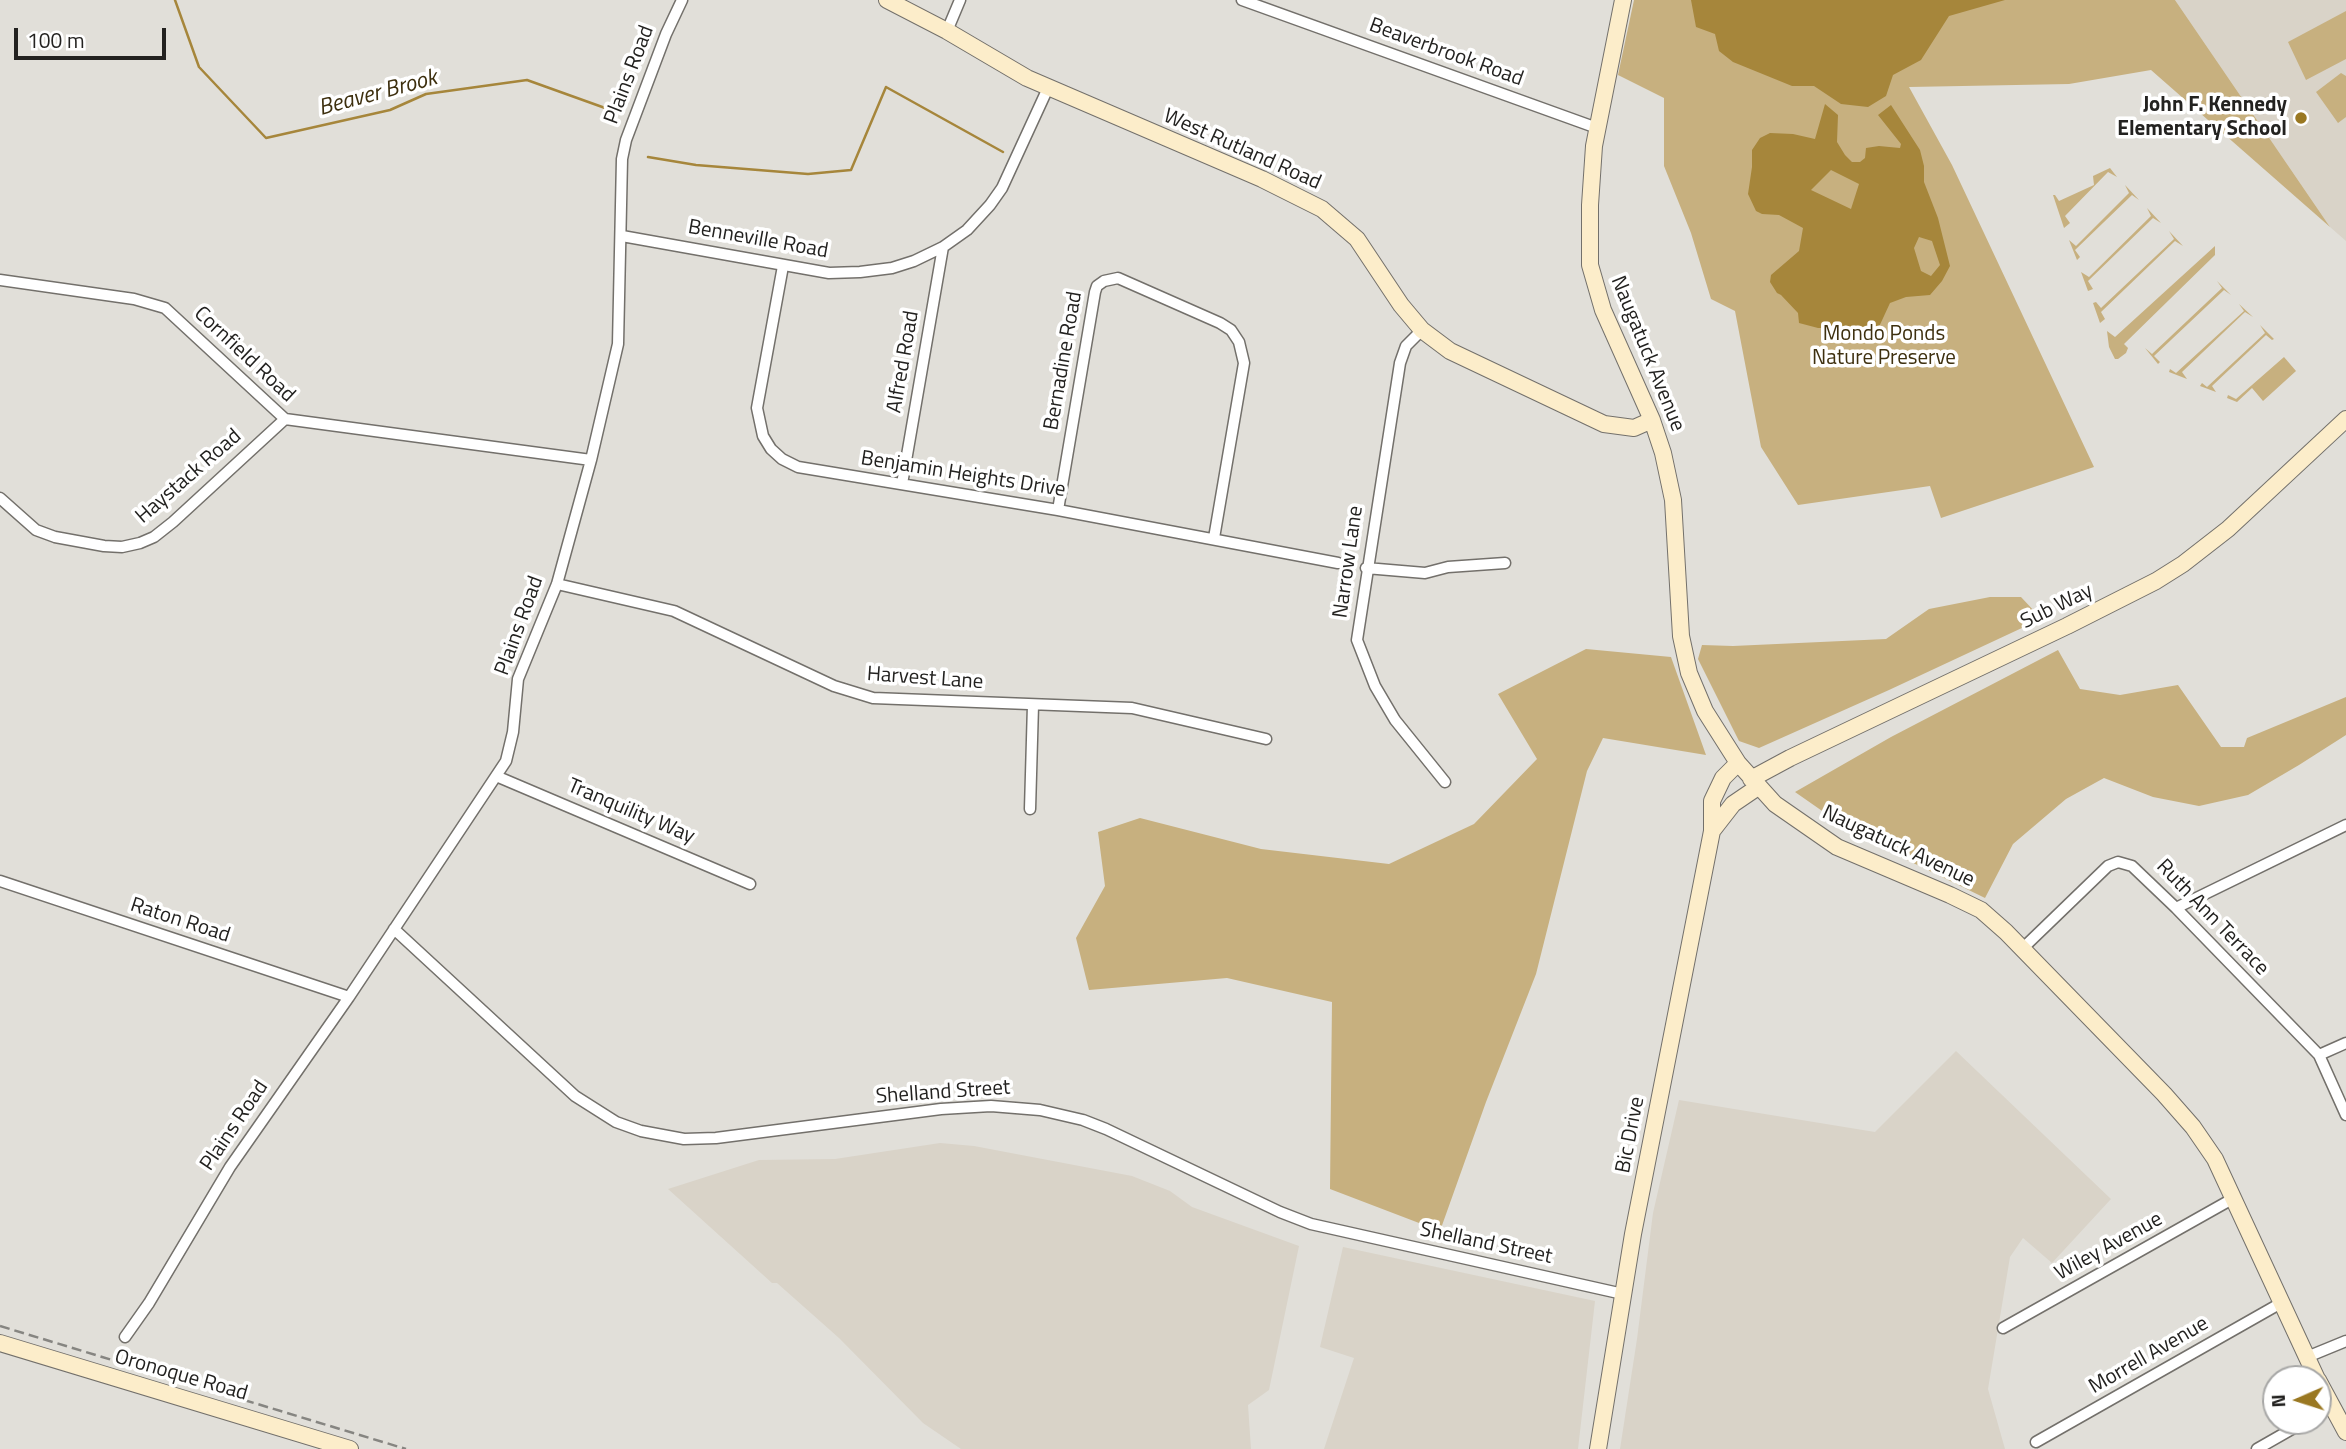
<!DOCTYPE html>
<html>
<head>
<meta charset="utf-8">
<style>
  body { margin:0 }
  #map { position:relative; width:2346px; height:1449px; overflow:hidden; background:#e1dfd9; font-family:"Titillium Web",sans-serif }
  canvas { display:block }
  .north { position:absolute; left:2262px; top:1365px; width:70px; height:70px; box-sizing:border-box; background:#fff; border:2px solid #a7a7a6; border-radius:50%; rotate:267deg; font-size:19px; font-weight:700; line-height:28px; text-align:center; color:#232220 }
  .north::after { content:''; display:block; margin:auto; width:24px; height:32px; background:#9a7822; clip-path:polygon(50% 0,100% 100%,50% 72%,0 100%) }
  .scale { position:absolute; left:14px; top:28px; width:152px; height:32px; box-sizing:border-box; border:4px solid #232220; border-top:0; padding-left:9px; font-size:21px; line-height:24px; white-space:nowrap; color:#232220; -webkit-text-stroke:5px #fff; paint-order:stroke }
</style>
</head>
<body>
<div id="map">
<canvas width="2346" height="1449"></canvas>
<div class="north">N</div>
<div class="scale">100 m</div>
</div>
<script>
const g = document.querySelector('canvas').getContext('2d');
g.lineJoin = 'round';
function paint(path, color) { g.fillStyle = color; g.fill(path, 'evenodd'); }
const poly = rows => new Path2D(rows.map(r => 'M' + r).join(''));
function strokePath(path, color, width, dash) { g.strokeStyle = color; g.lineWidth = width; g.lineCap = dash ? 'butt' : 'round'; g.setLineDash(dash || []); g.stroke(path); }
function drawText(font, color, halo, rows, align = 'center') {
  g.font = font + ' "Titillium Web",sans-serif'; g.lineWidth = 7; g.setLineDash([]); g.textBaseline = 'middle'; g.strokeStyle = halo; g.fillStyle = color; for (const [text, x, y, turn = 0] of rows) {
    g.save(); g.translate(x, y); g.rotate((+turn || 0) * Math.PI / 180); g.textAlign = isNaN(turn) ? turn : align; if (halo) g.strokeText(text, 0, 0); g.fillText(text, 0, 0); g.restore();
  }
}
const built = poly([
  [2175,0,2346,0,2346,241,2330,227],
  [1956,1051,2111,1199,2052,1263,2023,1238,2010,1257,1988,1389,2005,1449,1620,1449,1637,1339,1653,1213,1679,1100,1875,1132],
  [940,1143,974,1146,1132,1176,1170,1191,1192,1207,1299,1246,1269,1390,1248,1405,1251,1449,961,1449,923,1423,839,1338,777,1283,772,1283,668,1189,759,1160,835,1159],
  [1343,1247,1595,1301,1578,1449,1324,1449,1354,1358,1320,1347]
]);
const green = poly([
  [1634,0,2175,0,2330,227,2151,70,2069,84,1909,87,1952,165,2094,467,1941,518,1930,486,1798,505,1761,447,1735,311,1711,299,1691,233,1664,166,1664,98,1618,75],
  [2346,11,2346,59,2306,80,2288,42],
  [2341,73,2346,76,2346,117,2338,123,2316,92],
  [2110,168,2117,177,2108,172,2065,216,2070,223,2064,228,2053,195,2055,195,2059,201,2094,185,2093,176],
  [2125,185,2139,200,2132,195,2075,250,2080,257,2077,260,2069,240,2076,246,2129,193],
  [2147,208,2161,223,2153,218,2088,281,2093,289,2088,291,2081,272,2089,277,2151,216],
  [2169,231,2183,246,2175,241,2101,312,2105,319,2100,323,2093,303,2096,302,2101,308,2174,239],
  [2215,246,2215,255,2124,344,2128,348,2126,353,2118,359,2115,359,2109,347,2107,331,2115,337],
  [2217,281,2231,295,2224,290,2154,356,2160,362,2158,364,2145,348,2152,354,2222,288],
  [2239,304,2253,317,2245,312,2182,372,2187,379,2169,372,2170,369,2176,373,2244,311],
  [2260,325,2274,339,2272,340,2266,335,2212,386,2216,392,2200,386,2202,383,2207,387,2265,333],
  [2284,357,2296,371,2263,401,2252,388,2237,402,2227,398,2228,395,2236,399],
  [1990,597,2021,597,2036,613,2039,620,1889,690,1759,748,1739,741,1698,659,1702,645,1733,646,1886,639,1929,609],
  [1586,649,1671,657,1706,755,1603,738,1587,771,1536,974,1486,1102,1440,1231,1330,1189,1332,1002,1227,978,1089,990,1076,938,1105,886,1098,832,1140,818,1261,849,1389,864,1474,824,1537,759,1498,694],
  [2058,650,2080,689,2120,695,2178,685,2221,747,2244,747,2247,738,2346,697,2346,735,2299,765,2248,795,2199,806,2153,797,2104,778,2066,799,2013,844,1985,898,1858,836,1795,792,1891,737]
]);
const water = poly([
  [1691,0,2005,0,1949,16,1921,60,1893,75,1886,96,1868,107,1841,104,1814,86,1792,86,1733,62,1719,51,1715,34,1696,27],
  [1825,104,1838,115,1837,142,1845,155,1852,162,1860,162,1865,158,1866,148,1879,146,1900,148,1901,144,1878,115,1891,105,1920,150,1924,166,1924,182,1938,218,1950,266,1942,281,1930,295,1906,297,1890,303,1878,329,1862,336,1853,329,1844,330,1839,323,1827,328,1818,328,1799,323,1798,313,1781,295,1777,293,1770,282,1771,275,1799,251,1803,228,1779,215,1762,214,1756,211,1748,194,1752,167,1752,150,1760,138,1770,133,1793,134,1815,139],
  [1831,170,1859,184,1851,209,1811,190],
  [1919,237,1932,241,1940,265,1931,276,1921,271,1914,248]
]);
const stream = poly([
  [175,0,199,67,266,138,390,110,426,94,527,80,619,113],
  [648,157,696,165,808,174,851,170,886,87,1003,152]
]);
const street = poly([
  [1242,0,1597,128],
  [947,31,960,0],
  [622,236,829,273,860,272,892,268,914,261,943,247,967,230,990,205,1002,188,1048,88],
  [783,266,757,408,763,436,771,449,782,459,798,467,1058,510,1338,563],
  [0,280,134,299,165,308,285,419,591,460],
  [1422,330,1406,346,1400,363,1357,640,1375,686,1395,720,1445,782],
  [902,484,943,247],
  [0,498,36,530,55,537,104,546,122,547,140,543,154,537,173,522,285,419],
  [1058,510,1095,292,1097,286,1104,281,1118,278,1220,323,1231,330,1239,342,1244,363,1214,538],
  [1366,568,1425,573,1448,567,1505,563],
  [557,584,674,611,834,686,873,698,1132,708,1266,739],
  [496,776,750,884],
  [1030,809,1033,705],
  [0,881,349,997],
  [2176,908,2346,825],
  [394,929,575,1096,616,1122,641,1131,684,1139,716,1138,941,1109,991,1106,1040,1110,1083,1120,1106,1129,1280,1212,1311,1224,1623,1294],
  [2022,949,2108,866,2118,862,2132,866,2176,908,2319,1055,2346,1115],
  [2319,1055,2346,1043],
  [2003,1328,2234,1198],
  [125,1337,149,1303,230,1167,349,997,506,761,513,732,518,679,557,584,591,460,618,344,622,159,626,140,666,34,682,0],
  [2307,1357,2346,1341],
  [2318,1414,2331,1407],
  [2036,1442,2281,1303],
  [2257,1449,2306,1421]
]);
const secondary = poly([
  [887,0,947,31,1027,78,1262,179,1322,209,1357,239,1401,305,1422,330,1450,351,1604,424,1634,428,1652,420],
  [1623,0,1594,146,1590,205,1590,265,1603,310,1652,420,1663,453,1673,500,1681,636,1689,673,1705,711,1738,763,1775,804,1837,847,1950,895,1981,910,2006,932,2164,1094,2193,1127,2215,1159,2317,1379],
  [1751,779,1790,758,2067,626,2156,581,2183,564,2228,529,2346,419],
  [1712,831,1733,804,1758,787],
  [0,1343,350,1449],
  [2318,1380,2346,1432],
  [1598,1449,1633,1234,1712,831,1712,801,1723,778,1738,763]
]);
const rail = poly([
  [0,1326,406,1449]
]);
const markers = [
  [2301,118,7,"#9a7822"]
];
const streetNames = [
  ["Beaverbrook Road",1446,53,20],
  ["Plains Road",630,75,-69],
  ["West Rutland Road",1242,150,24],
  ["Benneville Road",758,240,10],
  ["Naugatuck Avenue",1647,354,68],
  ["Cornfield Road",244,355,43],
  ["Bernadine Road",1064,361,-80],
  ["Alfred Road",904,362,-80],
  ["Benjamin Heights Drive",963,475,9],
  ["Haystack Road",189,477,-41],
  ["Narrow Lane",1349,562,-82],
  ["Sub Way",2057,607,-26],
  ["Plains Road",520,626,-70],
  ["Harvest Lane",925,679,4],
  ["Tranquility Way",631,812,23],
  ["Naugatuck Avenue",1898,847,25],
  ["Ruth Ann Terrace",2212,918,46],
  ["Raton Road",180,921,18],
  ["Shelland Street",943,1093,-4],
  ["Plains Road",235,1126,-56],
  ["Bic Drive",1631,1135,-79],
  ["Shelland Street",1486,1244,12],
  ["Wiley Avenue",2109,1247,-29],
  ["Morrell Avenue",2149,1356,-30],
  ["Oronoque Road",181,1376,16]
];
const poiNames = [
  ["John F. Kennedy",2287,106],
  ["Elementary School",2287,130]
];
const parkNames = [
  ["Mondo Ponds",1884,335],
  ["Nature Preserve",1884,359]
];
const waterNames = [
  ["Beaver Brook",378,94,-15]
];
paint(built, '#d9d3c8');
paint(green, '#c7b07f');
paint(water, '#a6863b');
strokePath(stream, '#a6863b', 2.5);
strokePath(street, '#73706b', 13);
strokePath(secondary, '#73706b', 18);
strokePath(street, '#fff', 10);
strokePath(secondary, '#fcedca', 16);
strokePath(rail, '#868581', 2.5, [10, 5]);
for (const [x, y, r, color] of markers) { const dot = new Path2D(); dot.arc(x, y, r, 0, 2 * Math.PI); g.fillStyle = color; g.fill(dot); strokePath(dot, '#fff', 2.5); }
drawText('21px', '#232220', '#fff', streetNames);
drawText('bold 21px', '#232220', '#fff', poiNames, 'right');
drawText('21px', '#3e300f', '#fff', parkNames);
drawText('italic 23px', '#3d2f0e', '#fff', waterNames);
</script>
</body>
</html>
